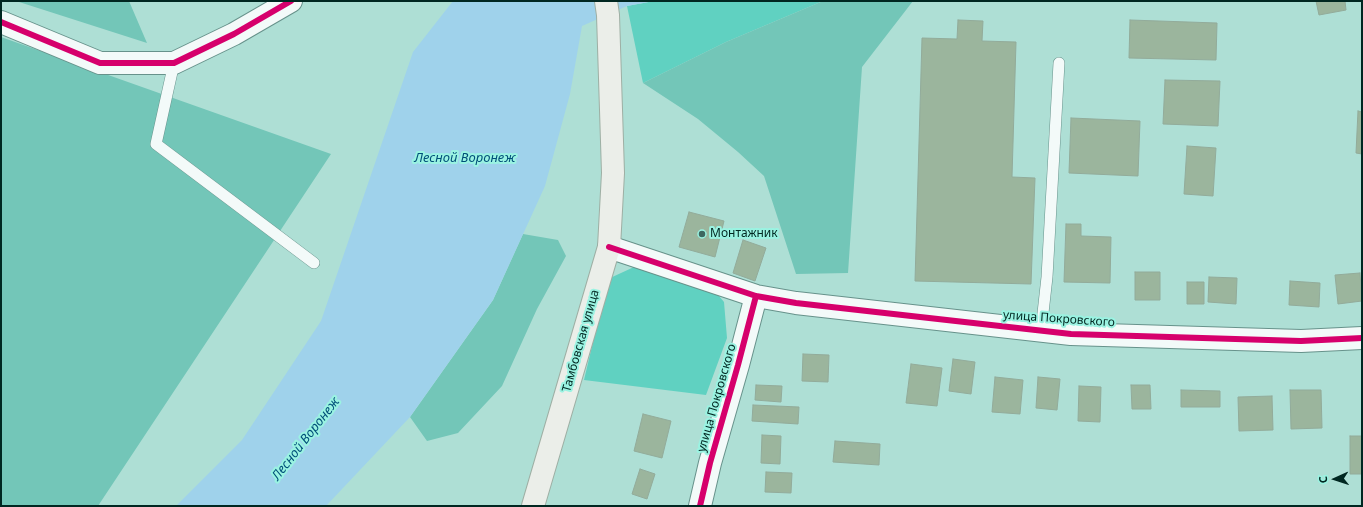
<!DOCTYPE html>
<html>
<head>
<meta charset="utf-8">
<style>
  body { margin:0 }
  #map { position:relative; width:1363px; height:507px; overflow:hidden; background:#aedfd5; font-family:"Noto Sans",sans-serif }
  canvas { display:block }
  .frame { position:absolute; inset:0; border:2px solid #002721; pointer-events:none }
  .north { position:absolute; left:1315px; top:459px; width:40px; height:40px; -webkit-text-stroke:3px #9af3e2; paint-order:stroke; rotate:267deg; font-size:11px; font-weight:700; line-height:16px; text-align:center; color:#002721 }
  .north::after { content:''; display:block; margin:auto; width:14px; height:18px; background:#002721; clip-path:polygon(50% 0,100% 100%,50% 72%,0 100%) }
</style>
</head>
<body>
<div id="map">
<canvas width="1363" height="507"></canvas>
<div class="frame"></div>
<div class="north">С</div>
</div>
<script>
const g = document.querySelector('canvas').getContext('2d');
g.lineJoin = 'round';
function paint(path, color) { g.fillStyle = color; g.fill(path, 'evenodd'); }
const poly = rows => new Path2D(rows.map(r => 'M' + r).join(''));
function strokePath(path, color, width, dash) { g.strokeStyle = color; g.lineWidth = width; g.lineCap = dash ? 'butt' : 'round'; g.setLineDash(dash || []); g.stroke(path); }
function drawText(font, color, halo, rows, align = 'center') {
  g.font = font + ' "Noto Sans",sans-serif'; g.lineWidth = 4; g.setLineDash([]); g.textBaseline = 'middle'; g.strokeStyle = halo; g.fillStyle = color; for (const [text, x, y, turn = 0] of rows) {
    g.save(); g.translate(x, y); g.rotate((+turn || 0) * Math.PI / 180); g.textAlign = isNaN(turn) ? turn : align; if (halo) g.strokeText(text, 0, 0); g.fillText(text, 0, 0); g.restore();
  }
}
const green = poly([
  [654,1,823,1,726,42,643,83,627,6],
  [634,267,714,290,724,302,727,338,706,395,584,380,608,279]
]);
const forest = poly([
  [16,1,129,1,147,43],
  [823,1,913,1,862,67,848,273,796,274,764,176,738,152,698,119,643,83,726,42],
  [1,37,331,154,98,506,1,506],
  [523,234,558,240,566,256,537,309,502,386,458,433,427,441,410,417,493,300]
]);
const water = poly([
  [453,1,654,1,627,6,582,26,570,94,545,186,493,300,410,417,326,506,176,506,242,440,321,321,413,52]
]);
const building = poly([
  [1316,1,1345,1,1346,10,1319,15,1316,1],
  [958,20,983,21,982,41,1016,42,1012,177,1035,178,1031,284,915,281,922,38,957,39,958,20],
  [1130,20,1217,23,1216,60,1129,58,1130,20],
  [1165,80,1220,81,1218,126,1163,124,1165,80],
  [1358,111,1362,112,1362,154,1356,153,1358,111],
  [1071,118,1140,121,1138,176,1069,173,1071,118],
  [1187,146,1216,148,1213,196,1184,194,1187,146],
  [689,212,724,221,715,257,679,247,689,212],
  [1066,224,1081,224,1081,236,1111,237,1110,283,1064,282,1066,224],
  [743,240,766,248,755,281,733,273,743,240],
  [1135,272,1160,272,1160,300,1135,300,1135,272],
  [1360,273,1362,301,1338,304,1335,275,1360,273],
  [1209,277,1237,278,1236,304,1208,302,1209,277],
  [1290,281,1320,283,1319,307,1289,305,1290,281],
  [1187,282,1204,282,1204,304,1187,304,1187,282],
  [803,354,829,355,828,382,802,381,803,354],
  [953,359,975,362,971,394,949,391,953,359],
  [911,364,942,368,937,406,906,403,911,364],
  [995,377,1023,380,1020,414,992,412,995,377],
  [1038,377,1060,379,1057,410,1036,408,1038,377],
  [756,385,782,386,781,402,755,400,756,385],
  [1131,385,1150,385,1151,409,1132,409,1131,385],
  [1079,386,1101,387,1100,422,1078,421,1079,386],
  [1181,390,1220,391,1220,407,1181,407,1181,390],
  [1290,390,1321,390,1322,428,1291,429,1290,390],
  [1272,396,1273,430,1239,431,1238,397,1272,396],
  [753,405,799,407,798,424,752,421,753,405],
  [643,414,671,421,662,458,634,451,643,414],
  [762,435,781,436,780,464,761,463,762,435],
  [1350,436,1362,436,1362,474,1350,474,1350,436],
  [835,441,880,444,879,465,833,462,835,441],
  [640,469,655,474,647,499,632,494,640,469],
  [766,472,792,473,791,493,765,492,766,472]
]);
const lane = poly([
  [174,63,156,144,314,263],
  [1041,331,1047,277,1059,63]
]);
const street = poly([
  [1,22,100,63,174,63,234,34,291,1],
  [609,247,756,296,796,303,1071,334,1301,341,1362,338],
  [700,506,710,463,738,365,756,296]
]);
const primary = poly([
  [533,506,609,247,613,173,608,15,606,1]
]);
const cycleway = poly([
  [1,22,100,63,174,63,234,34,291,1],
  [609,247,756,296,796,303,1071,334,1301,341,1362,338],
  [700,506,710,463,738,365,756,296]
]);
const markers = [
  [702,234,4,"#3d6760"]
];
const poiNames = [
  ["Монтажник",710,234]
];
const streetNames = [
  ["улица Покровского",1059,319,4],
  ["Тамбовская улица",581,341,-74],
  ["улица Покровского",717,398,-74]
];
const waterNames = [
  ["Лесной Воронеж",465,158],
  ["Лесной Воронеж",306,439,-52]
];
paint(green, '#60d1c1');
paint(forest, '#73c6b8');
paint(water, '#9fd2eb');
paint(building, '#9bb59d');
strokePath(building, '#92ab9a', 1);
strokePath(lane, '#67928b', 12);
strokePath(street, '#67928b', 24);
strokePath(primary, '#9eafa4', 24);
strokePath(lane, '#f3faf9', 11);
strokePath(street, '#f3faf9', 22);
strokePath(primary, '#ebeee9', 22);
strokePath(cycleway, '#d6006c', 6);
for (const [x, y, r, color] of markers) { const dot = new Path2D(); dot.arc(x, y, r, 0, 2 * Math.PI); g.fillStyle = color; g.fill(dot); strokePath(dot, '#9af3e2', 1.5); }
drawText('12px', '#002721', '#9af3e2', poiNames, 'left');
drawText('12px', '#002721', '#9af3e2', streetNames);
drawText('italic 13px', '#005079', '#9af3e2', waterNames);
</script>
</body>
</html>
